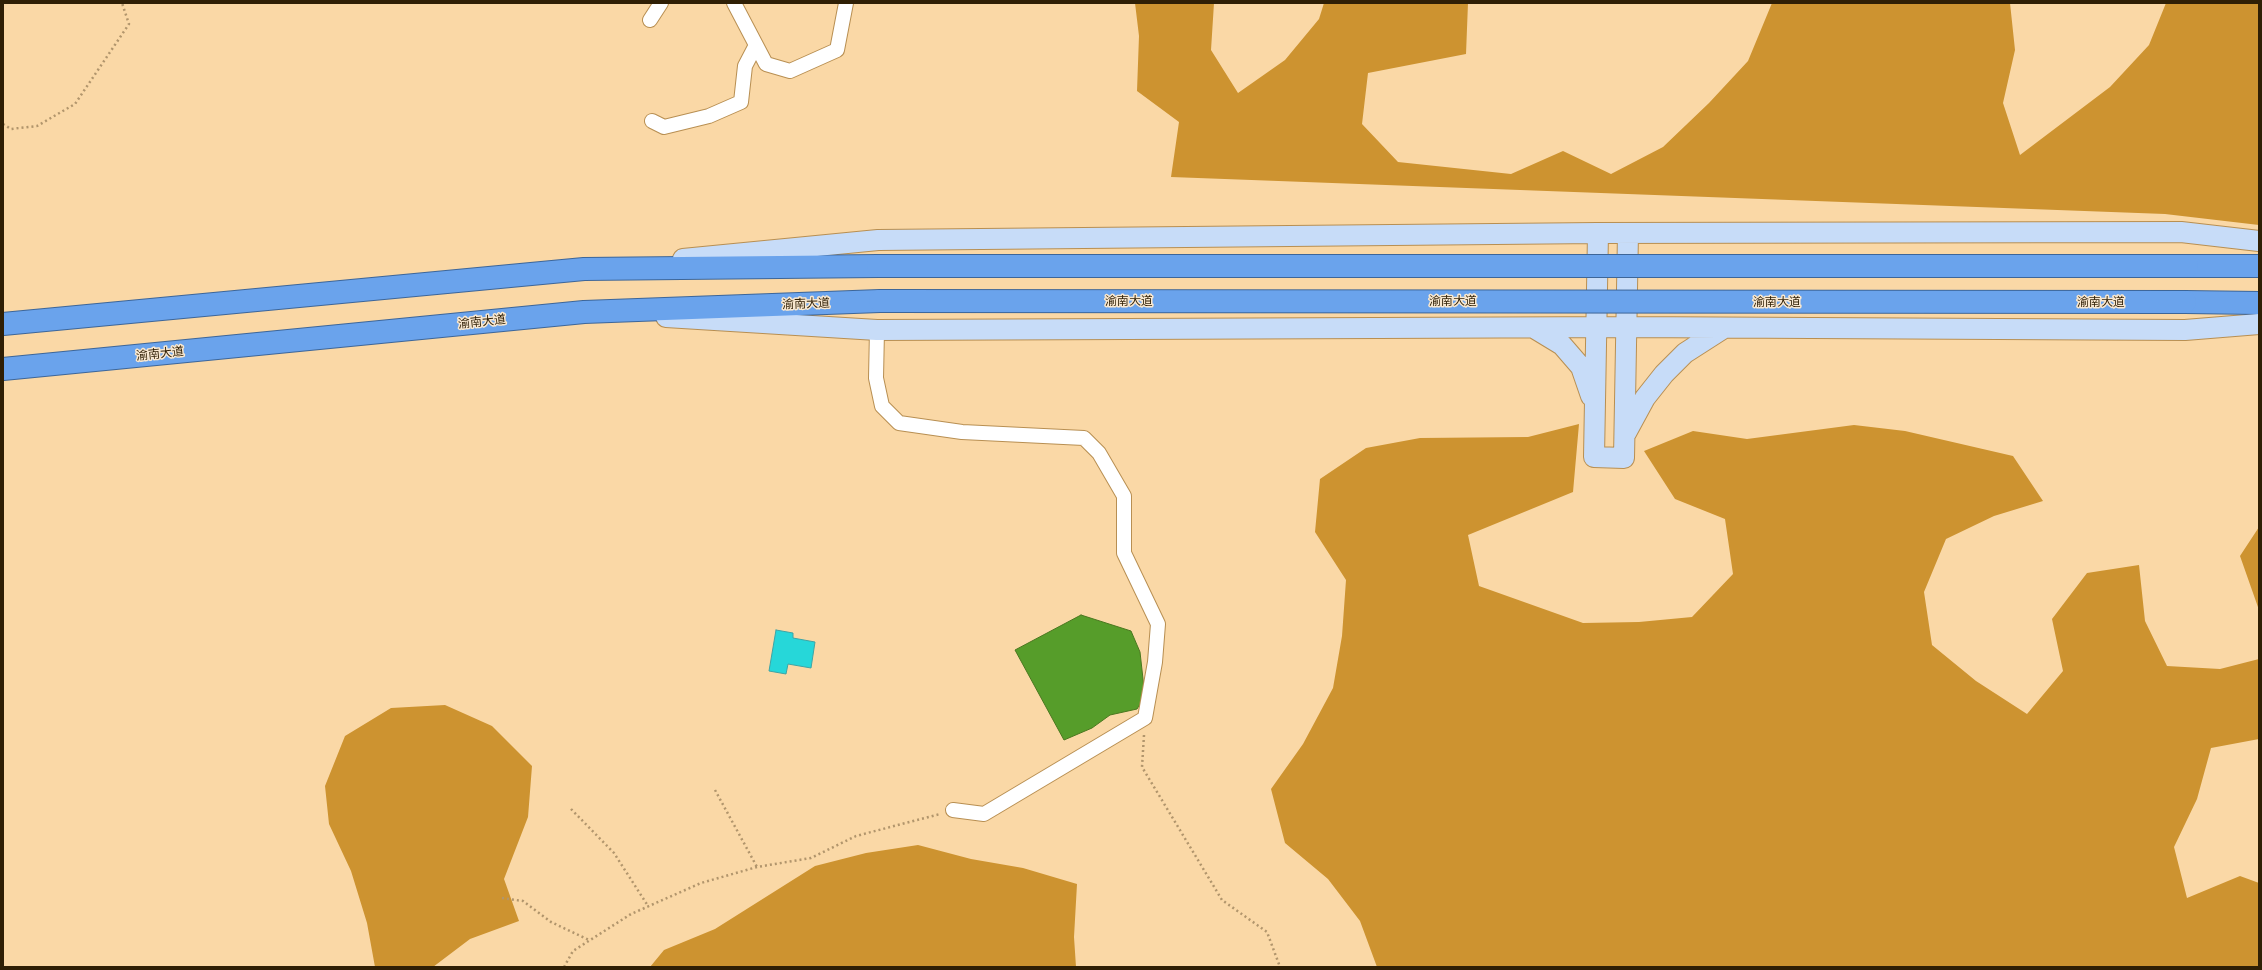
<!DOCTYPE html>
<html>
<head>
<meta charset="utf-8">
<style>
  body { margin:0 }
  #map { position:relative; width:2262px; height:970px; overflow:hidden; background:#fad8a6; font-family:Inter,sans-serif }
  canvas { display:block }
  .frame { position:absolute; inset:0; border:4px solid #2f1f05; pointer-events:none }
</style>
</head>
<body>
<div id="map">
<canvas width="2262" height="970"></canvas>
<div class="frame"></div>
</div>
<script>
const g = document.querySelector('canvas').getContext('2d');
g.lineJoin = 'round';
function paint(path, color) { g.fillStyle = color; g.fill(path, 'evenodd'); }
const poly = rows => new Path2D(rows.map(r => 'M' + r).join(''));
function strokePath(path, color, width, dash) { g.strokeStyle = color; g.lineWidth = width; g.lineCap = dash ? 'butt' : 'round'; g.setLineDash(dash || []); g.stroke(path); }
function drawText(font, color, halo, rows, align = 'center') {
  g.font = font + ' Inter,"Noto Sans SC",sans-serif'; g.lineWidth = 3; g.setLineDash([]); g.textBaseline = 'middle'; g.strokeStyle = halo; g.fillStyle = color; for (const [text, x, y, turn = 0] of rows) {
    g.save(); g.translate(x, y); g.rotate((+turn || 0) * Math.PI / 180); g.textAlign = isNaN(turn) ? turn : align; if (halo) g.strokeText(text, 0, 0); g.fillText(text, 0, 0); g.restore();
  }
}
const forest = poly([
  [1135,3,1214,3,1211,50,1238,93,1285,60,1319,19,1324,3,1468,3,1466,54,1368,73,1362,124,1398,162,1511,174,1563,151,1611,174,1663,147,1709,103,1748,61,1772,3,2010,3,2015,50,2003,103,2020,155,2110,87,2149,45,2166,3,2259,3,2259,225,2165,214,1171,177,1179,122,1137,91,1139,36],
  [1579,424,1573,492,1468,535,1479,586,1583,623,1639,622,1692,617,1733,574,1725,519,1675,499,1644,451,1693,431,1747,439,1854,425,1905,431,2013,456,2043,501,1994,516,1946,539,1924,592,1932,645,1976,681,2027,714,2063,671,2052,619,2087,573,2139,565,2145,621,2167,666,2220,669,2259,659,2259,739,2211,748,2197,799,2174,847,2187,898,2240,876,2259,883,2259,967,1377,967,1360,921,1328,879,1285,843,1271,789,1303,744,1333,688,1342,636,1346,580,1315,532,1320,479,1366,448,1420,438,1528,437],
  [2259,527,2259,610,2240,556],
  [445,705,492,726,532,766,528,817,504,879,519,921,470,939,433,967,375,967,367,923,351,871,329,824,325,786,345,736,391,708],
  [918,845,971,859,1023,868,1077,884,1074,937,1076,967,650,967,664,950,715,929,815,866,866,853]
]);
const water = poly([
  [1081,615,1131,631,1140,652,1145,697,1137,709,1110,715,1092,728,1064,740,1015,650,1081,615]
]);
const building = poly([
  [776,630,793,633,793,638,815,642,811,668,788,664,786,674,769,671,776,630]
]);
const path = poly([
  [3,124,11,129,37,126,75,104,129,24,122,3],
  [1144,735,1142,767,1222,900,1267,932,1280,967],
  [715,790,757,867],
  [571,809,614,853,648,906],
  [502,898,523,901,551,922,589,940],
  [564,967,573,951,631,914,701,883,757,867,811,858,856,836,940,814]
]);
const minor = poly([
  [734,3,766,64,790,71,837,50,846,3],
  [650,20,661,3],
  [652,121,664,127,709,116,741,102,745,66,756,45],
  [877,330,876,378,882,406,899,423,962,432,1084,438,1099,453,1124,496,1124,553,1158,624,1155,662,1145,718,984,814,953,810]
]);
const secondary = poly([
  [1598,233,1594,457,1624,458,1628,233],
  [683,259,878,240,1598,233,2181,232,2259,241],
  [666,317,877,330,1626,327,2185,330,2259,324],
  [1534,328,1562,345,1581,367,1591,396],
  [1626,433,1645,398,1664,374,1685,353,1724,328]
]);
const trunk = poly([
  [2187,266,2259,266],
  [2185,302,2259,303],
  [3,324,584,269,878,266],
  [3,369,584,312,880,301]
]);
const trunkBridge = poly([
  [878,266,2187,266],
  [880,301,2185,302]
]);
const streetNames = [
  ["渝南大道",1129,301],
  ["渝南大道",1453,301],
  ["渝南大道",1777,302],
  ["渝南大道",2101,302],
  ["渝南大道",806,304,-2],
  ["渝南大道",482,322,-6],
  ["渝南大道",160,354,-6]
];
paint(forest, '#cd9330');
paint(water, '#569d2a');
strokePath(water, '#4a771f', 1);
paint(building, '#26d7d9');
strokePath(building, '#3ea4a5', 1);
strokePath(minor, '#b88f52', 16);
strokePath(secondary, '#b88f52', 22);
strokePath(trunk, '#3d6699', 24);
strokePath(path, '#b1956c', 2.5, [2, 3]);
strokePath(minor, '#fff', 14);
strokePath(secondary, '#c7dcf8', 20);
strokePath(trunk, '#6aa3ec', 22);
strokePath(trunkBridge, '#3d6699', 24, []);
strokePath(trunkBridge, '#6aa3ec', 22);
drawText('12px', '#2f1f05', '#f9e8d0', streetNames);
</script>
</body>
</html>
